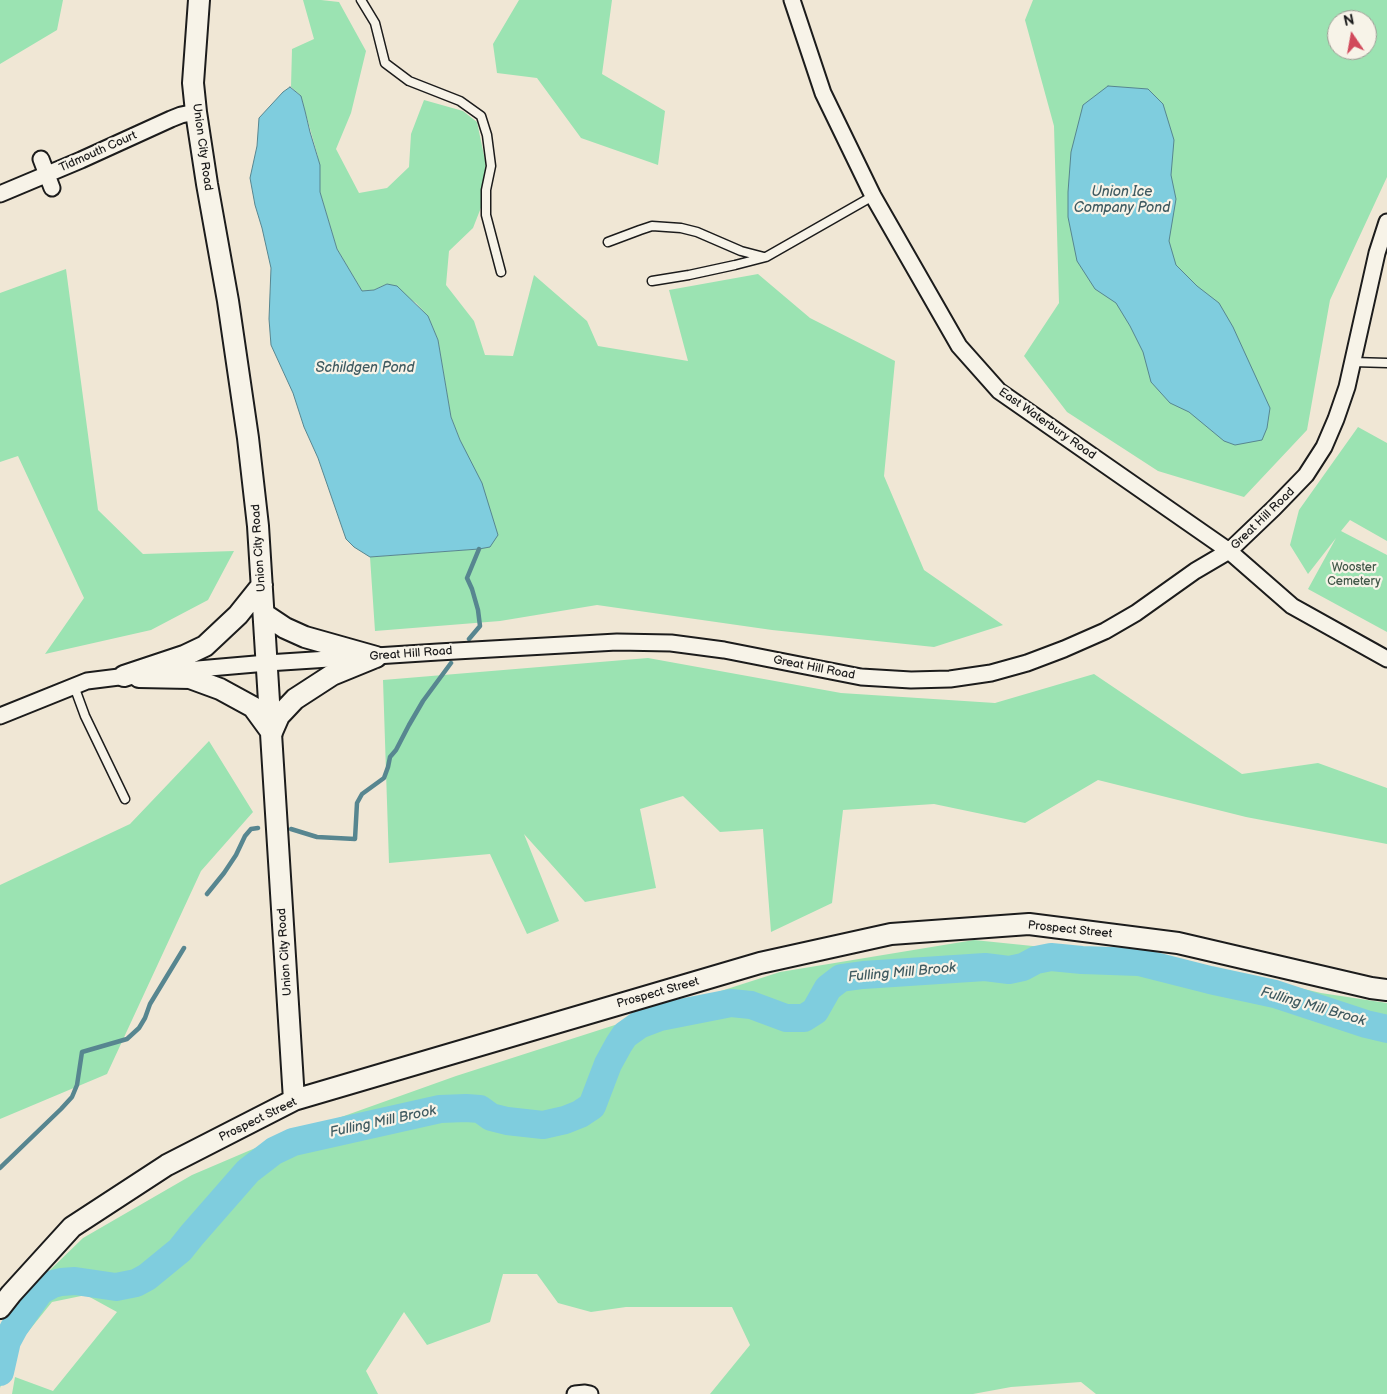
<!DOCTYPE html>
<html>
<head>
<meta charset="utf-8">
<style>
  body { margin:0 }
  #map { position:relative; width:1387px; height:1394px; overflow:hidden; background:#f0e7d5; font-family:"Balsamiq Sans",sans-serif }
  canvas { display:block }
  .north { position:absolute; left:1327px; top:10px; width:50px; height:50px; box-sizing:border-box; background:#f7f3e8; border:1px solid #9f9d96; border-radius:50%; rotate:348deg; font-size:14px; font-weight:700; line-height:20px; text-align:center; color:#1c1c1c }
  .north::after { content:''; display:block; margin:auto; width:18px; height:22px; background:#d1495b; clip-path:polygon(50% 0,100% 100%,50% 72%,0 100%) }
</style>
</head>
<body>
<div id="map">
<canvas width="1387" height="1394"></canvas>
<div class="north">N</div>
</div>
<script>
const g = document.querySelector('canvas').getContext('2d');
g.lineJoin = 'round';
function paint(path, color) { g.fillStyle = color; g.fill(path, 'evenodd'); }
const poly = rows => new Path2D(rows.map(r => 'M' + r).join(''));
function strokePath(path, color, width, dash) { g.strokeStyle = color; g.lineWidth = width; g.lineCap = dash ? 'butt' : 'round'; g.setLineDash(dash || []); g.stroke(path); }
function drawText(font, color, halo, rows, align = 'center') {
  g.font = font + ' "Balsamiq Sans",sans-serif'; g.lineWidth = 4.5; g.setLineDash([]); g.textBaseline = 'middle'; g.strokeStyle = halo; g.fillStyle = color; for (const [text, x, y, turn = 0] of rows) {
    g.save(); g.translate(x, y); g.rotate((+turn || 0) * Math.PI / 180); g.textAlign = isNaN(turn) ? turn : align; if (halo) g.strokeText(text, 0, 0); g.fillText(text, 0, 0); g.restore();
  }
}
const green = poly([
  [0,0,63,0,57,30,0,64],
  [303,0,321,0,339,2,366,51,351,113,336,149,359,193,387,188,409,167,411,134,424,100,463,111,477,122,486,165,482,205,473,228,449,251,446,285,474,321,485,355,513,356,534,275,587,321,598,346,688,361,669,290,758,274,810,318,895,361,884,476,924,570,1003,625,934,647,772,630,597,605,500,621,375,631,370,557,479,549,460,440,451,417,438,340,428,316,416,303,387,284,374,290,362,291,337,249,320,192,318,157,305,111,301,96,291,87,292,49,314,39],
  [519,0,612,0,602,74,665,111,658,165,581,138,537,78,497,73,493,44],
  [1033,0,1387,0,1387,177,1330,300,1307,430,1244,497,1158,471,1067,412,1024,356,1059,303,1054,126,1025,20],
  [1337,20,1367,20,1367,50,1337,50],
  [66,269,98,510,143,554,234,551,208,600,151,630,45,654,84,598,18,456,0,462,0,293],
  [1358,427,1387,443,1387,541,1350,520,1341,531,1387,555,1387,632,1308,589,1336,538,1308,574,1290,545,1299,510],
  [648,658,841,693,995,703,1094,674,1242,774,1318,763,1387,788,1387,844,1246,817,1098,780,1025,823,934,804,843,810,832,903,771,932,763,829,720,832,683,796,640,809,656,888,585,902,524,834,559,921,527,934,490,854,389,863,383,680],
  [209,741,253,812,201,871,107,1074,0,1119,0,885,130,824],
  [974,940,1189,962,1321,993,1387,1003,1387,1394,1096,1394,1081,1382,1011,1387,973,1394,710,1394,750,1345,732,1307,626,1307,591,1312,558,1303,537,1274,503,1274,490,1322,427,1345,404,1312,366,1371,378,1394,12,1394,15,1377,53,1391,117,1312,86,1295,52,1302,15,1348,0,1388,0,1326,18,1301,83,1238,192,1175,260,1146,456,1076,780,972]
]);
const water = poly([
  [1108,86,1148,89,1163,104,1174,140,1171,175,1176,199,1169,241,1176,265,1197,286,1219,303,1233,327,1270,408,1267,428,1262,440,1235,445,1224,441,1189,412,1170,403,1151,382,1143,352,1130,326,1116,303,1095,289,1077,261,1068,217,1068,192,1071,152,1083,105,1108,86],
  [290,87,301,96,305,111,310,132,320,165,320,192,337,249,362,291,374,290,387,284,397,286,428,316,438,340,451,417,460,440,482,483,498,535,490,547,479,549,370,557,354,547,346,539,318,458,304,427,293,393,271,345,269,319,271,268,262,228,255,205,250,178,257,146,259,118,283,92,290,87]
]);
const stream = poly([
  [469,639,480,626,478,610,472,589,467,578,479,549],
  [291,829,317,837,355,839,357,803,362,794,384,778,388,767,390,757,396,750,409,725,423,701,451,663],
  [207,894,224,873,236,855,245,836,251,829,258,828],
  [0,1168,61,1109,72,1097,77,1085,82,1052,127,1039,139,1028,145,1018,150,1004,184,948]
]);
const river = poly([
  [0,1372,7,1341,14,1328,40,1291,53,1284,61,1282,75,1281,116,1287,136,1283,147,1277,180,1250,192,1235,248,1171,274,1151,293,1142,440,1109,466,1108,480,1109,491,1117,507,1121,543,1125,565,1120,580,1114,592,1106,608,1064,619,1044,625,1035,639,1025,660,1017,731,1003,751,1005,786,1018,804,1018,815,1011,828,988,841,978,863,975,985,967,1009,970,1023,967,1036,960,1051,957,1082,960,1139,962,1210,980,1275,994,1366,1024,1387,1029]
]);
const lane = poly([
  [361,0,375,23,385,63,409,81,460,101,481,116,487,135,491,166,486,190,486,215,501,272],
  [608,242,640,230,652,226,681,228,697,232,741,251,764,257],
  [652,281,689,275,735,265,766,257,873,196],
  [1353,362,1387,363],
  [74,686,85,716,125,799]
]);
const street = poly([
  [792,0,823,93,873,196,959,346,999,391,1229,551,1292,606,1387,659],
  [41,159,52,188],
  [0,194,81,160,171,119,181,115,196,112],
  [175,671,267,663,438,652,617,642,671,643,724,650,861,677,911,680,950,679,991,673,1027,663,1064,649,1105,631,1136,613,1195,571,1229,551,1274,508,1306,475,1324,447,1336,419,1347,387,1377,253,1387,222],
  [0,716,87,681,135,675],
  [575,1394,585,1393,590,1394]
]);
const secondary = poly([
  [199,0,193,83,196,112,207,184,228,301,248,438,258,526,294,1100],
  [264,614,285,628,305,637,376,657],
  [124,676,184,656,205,646,238,615,262,585],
  [139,677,190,678,220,689,253,707,272,733],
  [272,732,279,716,295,699,332,675,376,657],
  [0,1308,11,1294,72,1227,167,1165,294,1100,760,963,891,934,1029,924,1178,943,1371,988,1387,990]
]);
const streetNames = [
  ["Union City Road",202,147,82],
  ["Tidmouth Court",98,152,-24],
  ["East Waterbury Road",1047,424,35],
  ["Great Hill Road",1263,519,-44],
  ["Union City Road",259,548,-94],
  ["Great Hill Road",411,654,-4],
  ["Great Hill Road",814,668,11],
  ["Prospect Street",1070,930,6],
  ["Union City Road",285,952,-94],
  ["Prospect Street",658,993,-16],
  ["Prospect Street",258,1120,-26]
];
const parkNames = [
  ["Wooster",1354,568],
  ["Cemetery",1354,582]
];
const waterNames = [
  ["Union Ice",1122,192],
  ["Company Pond",1122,208],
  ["Schildgen Pond",365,368],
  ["Fulling Mill Brook",902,973,-5],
  ["Fulling Mill Brook",1313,1007,16],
  ["Fulling Mill Brook",383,1122,-12]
];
paint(green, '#9be3b2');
paint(water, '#7fcdde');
strokePath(water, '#578690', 1);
strokePath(stream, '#578690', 4.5);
strokePath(river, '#7fcdde', 28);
strokePath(lane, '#1c1c1c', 11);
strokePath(street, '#1c1c1c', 19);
strokePath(secondary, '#1c1c1c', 24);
strokePath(lane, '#f7f3e8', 8);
strokePath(street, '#f7f3e8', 15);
strokePath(secondary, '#f7f3e8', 20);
drawText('12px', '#1c1c1c', '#f7f3e8', streetNames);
drawText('12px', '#425849', '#f7f3e8', parkNames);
drawText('italic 14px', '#3f5a60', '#f7f3e8', waterNames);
</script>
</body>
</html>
